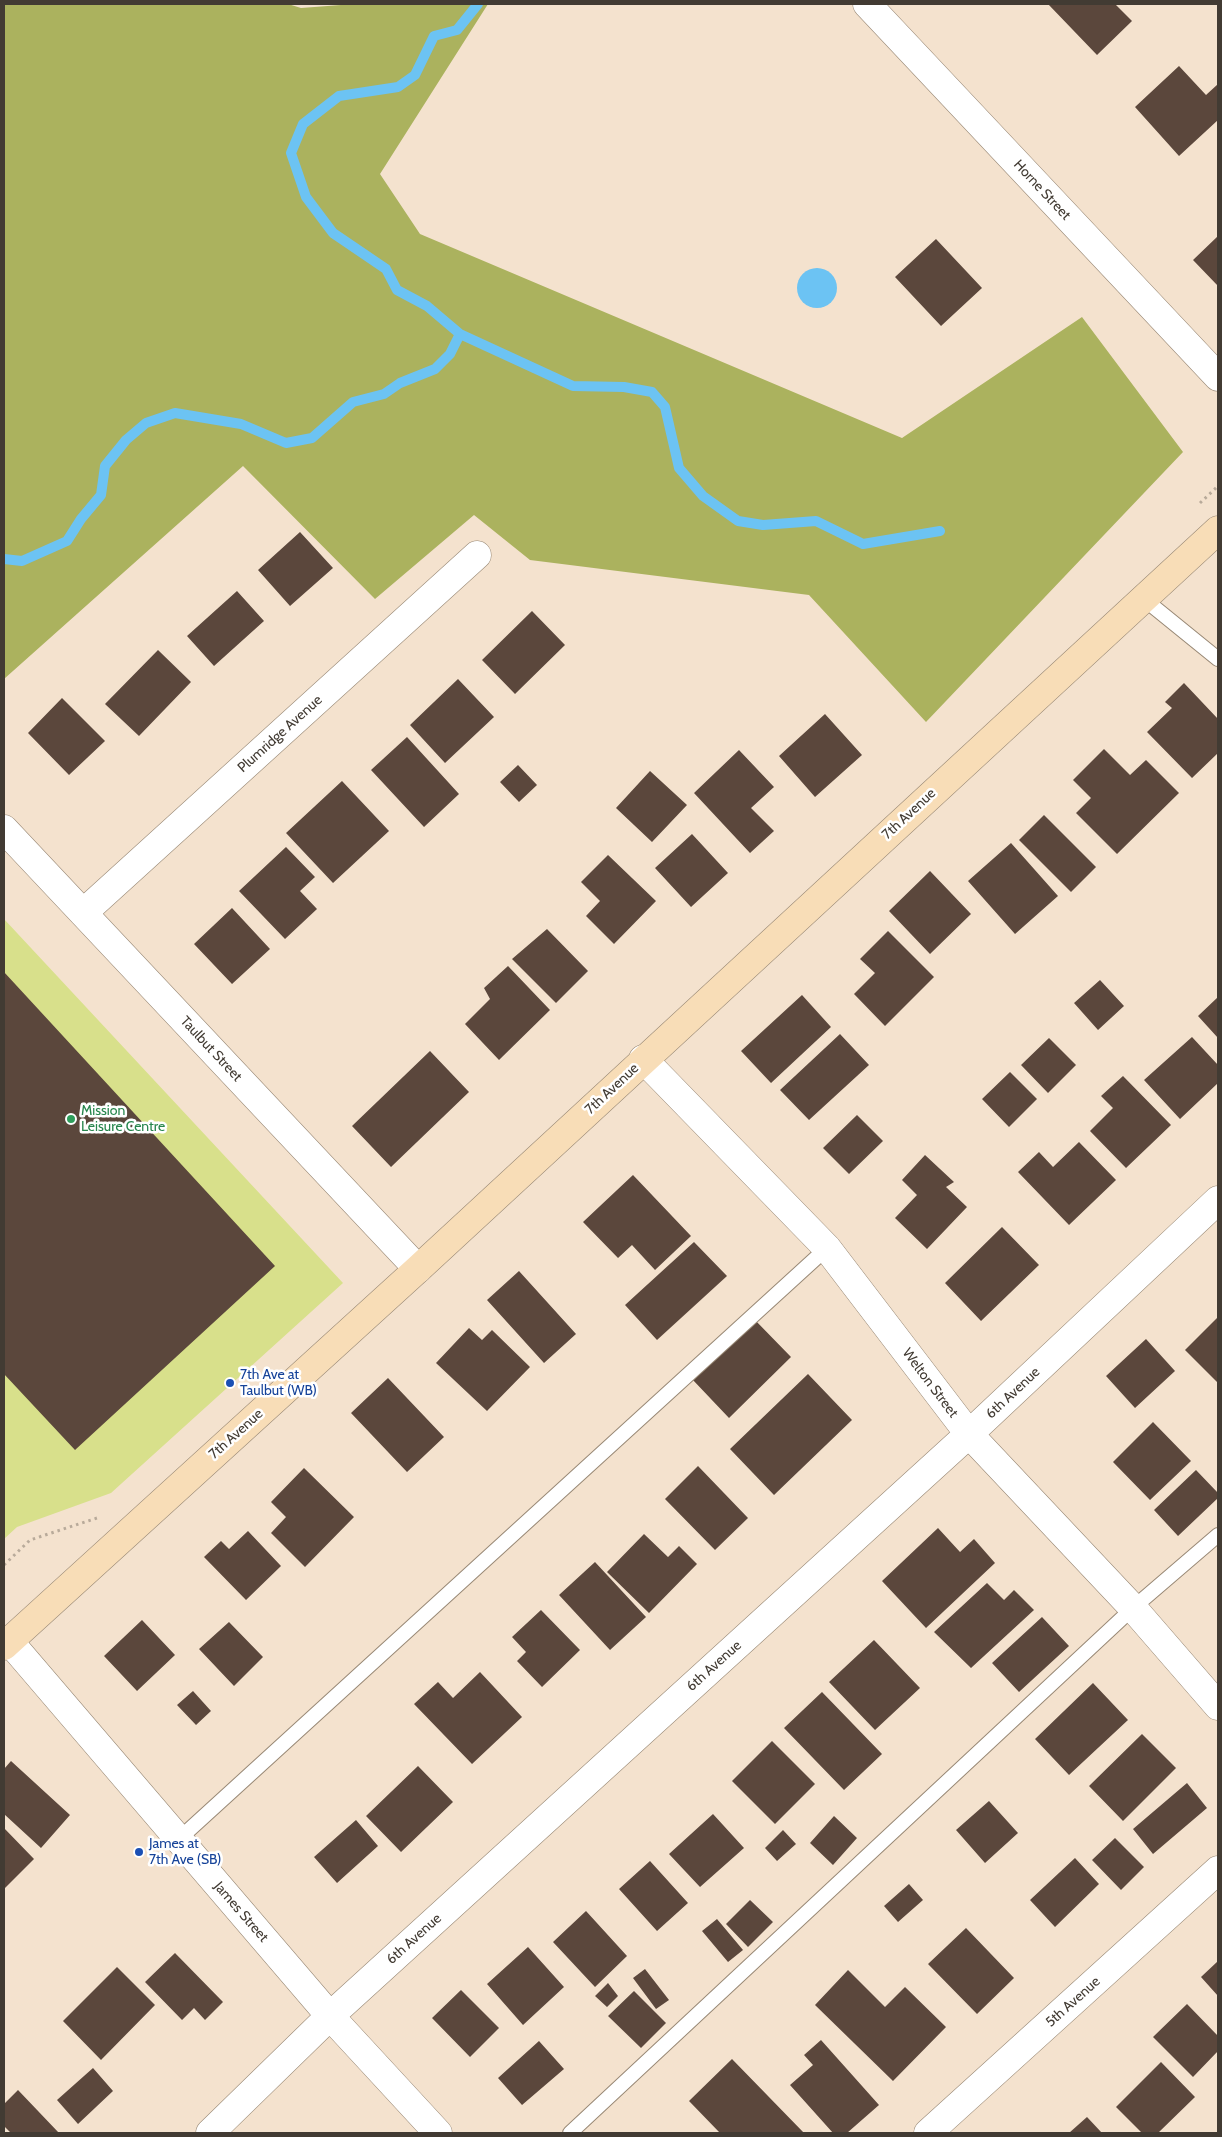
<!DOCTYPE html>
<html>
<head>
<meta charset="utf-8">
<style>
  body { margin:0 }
  #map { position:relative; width:1222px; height:2137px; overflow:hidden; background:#f4e2ce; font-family:Cabin,sans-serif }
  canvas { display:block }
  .frame { position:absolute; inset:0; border:5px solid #423b33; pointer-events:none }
</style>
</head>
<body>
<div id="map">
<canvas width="1222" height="2137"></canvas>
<div class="frame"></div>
</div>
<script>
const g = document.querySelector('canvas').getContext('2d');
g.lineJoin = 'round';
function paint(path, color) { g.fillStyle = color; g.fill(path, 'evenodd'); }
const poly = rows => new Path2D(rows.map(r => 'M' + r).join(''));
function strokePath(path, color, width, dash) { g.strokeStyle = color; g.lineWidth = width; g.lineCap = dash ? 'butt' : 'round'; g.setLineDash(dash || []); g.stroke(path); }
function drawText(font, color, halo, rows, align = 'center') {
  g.font = font + ' Cabin,sans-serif'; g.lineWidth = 5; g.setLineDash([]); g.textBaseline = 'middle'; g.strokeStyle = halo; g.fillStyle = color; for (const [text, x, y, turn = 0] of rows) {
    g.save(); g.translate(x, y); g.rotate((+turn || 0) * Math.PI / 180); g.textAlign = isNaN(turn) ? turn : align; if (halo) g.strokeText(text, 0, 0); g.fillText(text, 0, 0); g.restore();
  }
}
const green = poly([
  [4,919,343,1283,111,1493,17,1527,4,1539]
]);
const forest = poly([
  [4,4,288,4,301,8,354,4,488,4,380,174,420,234,902,438,1082,317,1183,452,926,722,809,595,530,560,474,515,375,599,243,466,4,679]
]);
const water = poly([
  '797 288a20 20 0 1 1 40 0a20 20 0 1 1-40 0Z'
]);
const stream = poly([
  [460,334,427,306,397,290,386,269,333,233,306,197,291,153,303,124,339,96,398,87,415,75,434,36,457,30,478,4],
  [4,559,22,561,67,541,81,519,101,495,105,466,126,440,146,423,175,413,241,424,286,443,312,438,353,402,384,394,400,383,435,369,450,354,460,334,573,386,624,387,652,392,665,407,679,468,703,496,738,521,763,525,816,521,863,544,940,531]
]);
const building = poly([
  [1048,4,1115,4,1132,21,1097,55],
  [1179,66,1206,95,1218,84,1218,120,1179,156,1135,107],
  [1218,236,1218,286,1193,260],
  [936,239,982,288,941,326,895,277],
  [300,532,333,568,290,606,258,570],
  [237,591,264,621,214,666,187,636],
  [532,611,565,645,515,694,482,660],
  [158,650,191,682,139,736,105,704],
  [458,679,494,717,445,763,410,725],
  [1184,683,1218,719,1218,753,1192,778,1147,732,1172,708,1165,702],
  [62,698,105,741,69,775,28,733],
  [825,714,862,755,815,797,779,756],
  [407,737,459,794,424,827,371,770],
  [1104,749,1130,775,1146,760,1179,793,1117,854,1076,813,1091,798,1073,780],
  [739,750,774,787,751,808,774,831,750,853,694,793],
  [518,765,537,785,519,802,500,782],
  [650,771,687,805,652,842,616,808],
  [342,781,389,831,333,883,286,833],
  [1044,815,1096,867,1071,892,1019,840],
  [692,834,728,873,691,907,655,868],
  [1011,843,1058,896,1015,934,968,881],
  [286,847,315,877,300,891,317,909,285,939,239,891],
  [608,855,656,901,614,944,586,916,600,901,581,882],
  [930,871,971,914,930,954,889,911],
  [232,908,270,949,232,984,194,944],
  [547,929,588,971,556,1003,512,959],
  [888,931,934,977,885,1026,854,994,875,973,860,959],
  [508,966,550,1010,499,1060,465,1024,490,999,484,988],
  [4,972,275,1266,75,1450,4,1374],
  [1100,980,1124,1006,1098,1030,1074,1003],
  [802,995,831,1027,771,1083,741,1051],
  [1218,997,1218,1038,1198,1016],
  [840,1034,869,1065,809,1120,780,1090],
  [1192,1037,1218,1065,1218,1083,1180,1119,1144,1080],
  [1049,1038,1076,1065,1048,1093,1021,1065],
  [430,1051,469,1092,391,1167,352,1126],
  [1010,1072,1037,1099,1009,1127,982,1099],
  [1123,1076,1171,1125,1126,1168,1090,1131,1113,1108,1101,1096],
  [857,1115,883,1141,849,1174,823,1148],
  [1079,1142,1116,1180,1069,1225,1018,1172,1039,1152,1053,1167],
  [925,1155,954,1182,946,1187,967,1207,927,1249,895,1218,917,1195,902,1180],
  [633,1175,691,1236,655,1270,632,1245,618,1258,583,1222],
  [1002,1227,1039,1265,981,1321,945,1283],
  [694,1242,727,1276,657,1340,625,1305],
  [519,1271,576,1334,544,1363,487,1300],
  [1218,1317,1218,1383,1185,1350],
  [754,1319,791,1357,729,1418,692,1379],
  [469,1328,482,1340,492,1330,530,1367,487,1411,436,1363],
  [1146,1339,1175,1371,1135,1408,1106,1376],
  [808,1374,852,1420,774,1495,730,1449],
  [388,1378,444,1437,407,1472,351,1413],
  [1153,1422,1191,1461,1150,1500,1113,1462],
  [698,1466,748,1518,715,1550,665,1499],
  [304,1468,354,1517,305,1567,271,1533,286,1517,271,1502],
  [1196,1470,1218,1493,1218,1498,1178,1536,1154,1510],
  [938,1528,960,1552,974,1539,995,1563,926,1628,882,1581],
  [248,1531,281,1566,246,1600,204,1557,221,1541,229,1549],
  [644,1534,668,1557,679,1546,697,1564,649,1613,607,1572],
  [595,1562,646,1617,610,1650,559,1595],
  [987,1583,1004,1600,1014,1590,1034,1610,971,1668,934,1632],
  [541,1610,580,1650,542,1687,517,1661,526,1652,512,1637],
  [1042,1617,1069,1646,1019,1692,992,1663],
  [142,1620,175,1655,137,1691,104,1656],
  [229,1622,263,1657,234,1686,199,1649],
  [874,1640,920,1688,875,1730,829,1682],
  [480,1672,522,1717,472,1764,414,1704,438,1682,453,1698],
  [1093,1683,1128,1720,1069,1775,1035,1739],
  [193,1691,211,1711,196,1725,177,1705],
  [822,1692,882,1754,844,1790,784,1728],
  [1142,1734,1176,1768,1123,1821,1089,1786],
  [772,1741,815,1784,775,1824,732,1781],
  [11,1761,70,1815,41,1848,4,1814,4,1769],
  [418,1766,453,1802,401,1852,366,1816],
  [1187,1783,1207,1808,1153,1854,1133,1829],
  [989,1801,1018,1833,985,1863,956,1830],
  [713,1814,744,1848,700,1887,669,1854],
  [834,1816,857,1838,833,1865,810,1843],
  [356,1820,378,1846,337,1883,314,1857],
  [4,1828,34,1859,4,1889],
  [783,1830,796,1844,777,1861,765,1848],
  [1115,1838,1144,1867,1121,1890,1092,1860],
  [1075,1858,1099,1884,1055,1927,1030,1900],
  [650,1861,688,1903,657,1931,619,1889],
  [909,1884,923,1900,898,1922,884,1906],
  [750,1900,773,1922,748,1947,726,1924],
  [586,1911,627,1956,595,1987,553,1942],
  [717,1919,743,1950,728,1962,702,1931],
  [966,1928,1014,1978,977,2014,928,1964],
  [528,1947,564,1987,523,2025,487,1984],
  [175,1953,223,2002,205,2020,194,2008,182,2020,145,1982],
  [1218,1961,1218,1996,1201,1977],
  [117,1967,155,2005,101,2060,63,2021],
  [645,1969,669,2000,656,2009,633,1978],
  [848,1970,885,2007,905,1987,946,2027,893,2081,815,2005],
  [608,1983,618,1996,607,2007,595,1996],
  [461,1990,499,2028,470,2057,432,2018],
  [634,1991,666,2023,641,2048,608,2016],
  [1187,2004,1218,2036,1218,2051,1193,2077,1153,2037],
  [821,2040,879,2105,847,2133,833,2133,790,2085,813,2065,804,2055],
  [539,2041,564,2069,522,2105,498,2078],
  [732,2059,804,2133,720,2133,689,2101],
  [1161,2062,1195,2097,1158,2133,1142,2133,1116,2107],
  [93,2068,113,2091,78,2124,57,2100],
  [18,2090,59,2133,11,2133,4,2126,4,2104],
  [1087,2117,1102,2133,1069,2133]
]);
const path = poly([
  [1200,503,1218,486],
  [4,1565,30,1540,97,1518]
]);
const lane = poly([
  [1144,599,1218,659],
  [178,1840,827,1248],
  [570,2133,1133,1608,1218,1535]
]);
const street = poly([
  [867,4,1218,377],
  [4,829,418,1269],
  [83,913,477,555],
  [643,1059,827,1248,969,1434,1133,1608,1218,1706],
  [9,1641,330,2016,438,2133],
  [210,2133,330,2016,969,1434,1218,1200],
  [928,2133,1218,1870]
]);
const secondary = poly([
  [4,1646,418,1269,1218,530]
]);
const markers = [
  [71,1119,5,"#2e9e5b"],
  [230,1383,5,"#1a4fb4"],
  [139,1852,5,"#1a4fb4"]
];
const streetNames = [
  ["Horne Street",1042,190,47],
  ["Plumridge Avenue",280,734,-42],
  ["7th Avenue",909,814,-43],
  ["Taulbut Street",211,1049,47],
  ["7th Avenue",612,1089,-43],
  ["Welton Street",930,1383,53],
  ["6th Avenue",1013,1393,-43],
  ["7th Avenue",236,1434,-42],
  ["6th Avenue",714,1666,-42],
  ["James Street",241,1912,49],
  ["6th Avenue",414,1939,-42],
  ["5th Avenue",1073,2002,-42]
];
const leisureNames = [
  ["Mission",81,1111],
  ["Leisure Centre",81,1127]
];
const transitNames = [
  ["7th Ave at",240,1375],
  ["Taulbut (WB)",240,1391],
  ["James at",149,1844],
  ["7th Ave (SB)",149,1860]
];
paint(green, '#d8e08b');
paint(forest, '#abb25e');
paint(water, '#6cc3f3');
strokePath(stream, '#6cc3f3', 10);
paint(building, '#5b473c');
strokePath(lane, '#988875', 16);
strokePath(street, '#988875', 29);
strokePath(secondary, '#988875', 29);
strokePath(path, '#b8aa9a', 3, [2.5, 4]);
strokePath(lane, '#fff', 14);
strokePath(street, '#fff', 28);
strokePath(secondary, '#f8ddb7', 28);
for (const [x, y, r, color] of markers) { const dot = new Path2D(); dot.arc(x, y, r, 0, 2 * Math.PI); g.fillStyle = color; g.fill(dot); strokePath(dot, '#fff', 2); }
drawText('14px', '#423b33', '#fff', streetNames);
drawText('14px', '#27864d', '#fff', leisureNames, 'left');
drawText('14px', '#164399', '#fff', transitNames, 'left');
</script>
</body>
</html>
